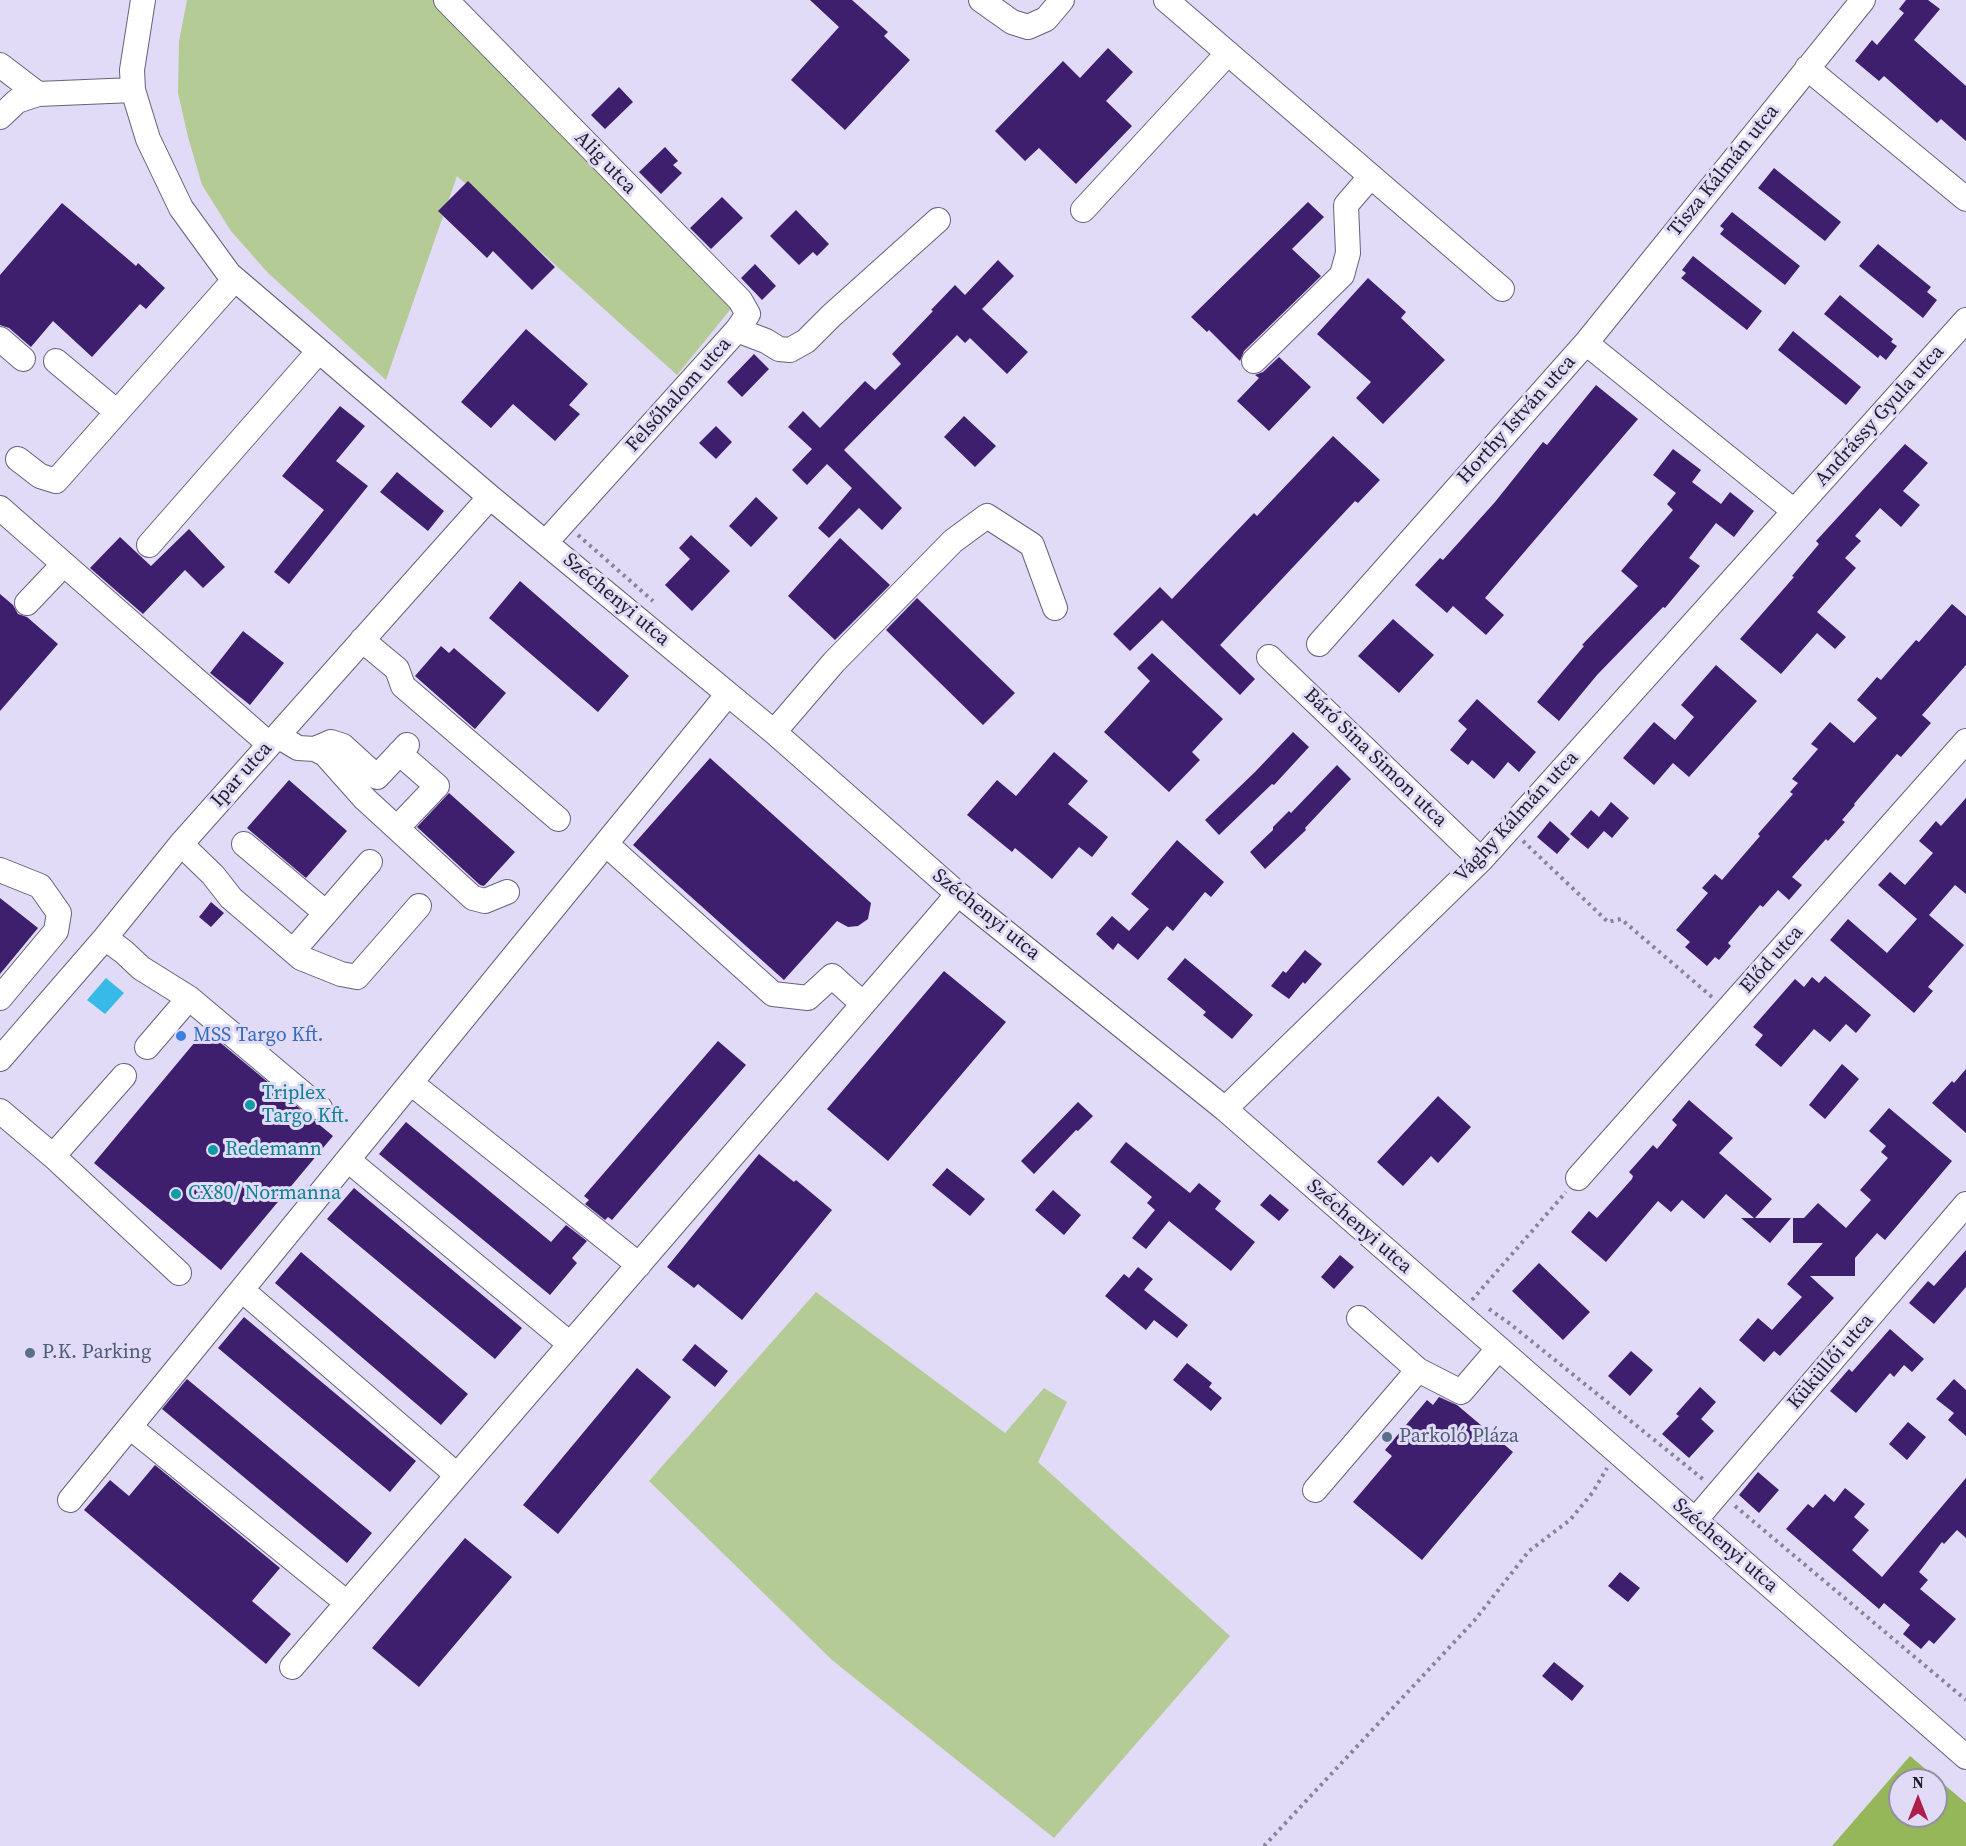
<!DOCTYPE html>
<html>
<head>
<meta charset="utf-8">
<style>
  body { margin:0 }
  #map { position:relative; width:1966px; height:1846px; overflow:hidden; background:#e1dbf8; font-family:"Source Serif 4",serif }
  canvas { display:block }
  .north { position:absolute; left:1888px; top:1768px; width:60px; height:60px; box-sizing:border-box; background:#e1dbf8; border:2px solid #948fa5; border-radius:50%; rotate:0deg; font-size:16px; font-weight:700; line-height:24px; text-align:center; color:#201e28 }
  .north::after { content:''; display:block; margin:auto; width:21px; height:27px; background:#af1d49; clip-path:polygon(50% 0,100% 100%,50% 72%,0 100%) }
</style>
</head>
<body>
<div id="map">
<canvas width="1966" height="1846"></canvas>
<div class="north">N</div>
</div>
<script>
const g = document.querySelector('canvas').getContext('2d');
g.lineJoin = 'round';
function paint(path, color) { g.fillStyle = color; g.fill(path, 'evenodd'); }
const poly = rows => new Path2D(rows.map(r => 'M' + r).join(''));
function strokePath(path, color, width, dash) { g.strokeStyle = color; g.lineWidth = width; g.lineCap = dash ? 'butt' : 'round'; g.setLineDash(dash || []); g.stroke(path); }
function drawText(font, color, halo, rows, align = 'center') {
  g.font = font + ' "Source Serif 4",serif'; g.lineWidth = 6; g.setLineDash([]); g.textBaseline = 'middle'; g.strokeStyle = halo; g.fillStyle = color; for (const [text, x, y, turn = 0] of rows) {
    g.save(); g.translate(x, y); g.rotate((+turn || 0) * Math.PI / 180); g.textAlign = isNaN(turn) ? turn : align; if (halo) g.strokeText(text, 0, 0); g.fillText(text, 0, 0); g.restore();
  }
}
const green = poly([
  [187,0,444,0,739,299,677,375,457,176,386,380,268,273,231,231,202,185,188,137,178,93,179,41],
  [816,1292,1005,1433,1044,1388,1067,1402,1038,1462,1230,1636,1054,1838,832,1660,649,1481]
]);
const forest = poly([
  [1910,1756,1966,1803,1966,1846,1832,1846],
  [1900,1780,1936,1780,1936,1816,1900,1816]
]);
const water = poly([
  [106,978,124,993,105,1014,87,1000]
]);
const building = poly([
  [810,0,852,0,888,32,884,36,910,60,845,130,791,80,839,27],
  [1906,0,1928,0,1940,9,1914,40,1966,86,1966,141,1941,119,1937,123,1884,76,1879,81,1855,61,1872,40,1877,45,1904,13,1899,9],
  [1108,48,1133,72,1106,101,1132,126,1076,184,1039,148,1025,161,995,131,1063,61,1080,78],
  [619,87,633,102,605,129,591,115],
  [665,147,678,161,673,165,682,173,661,194,639,172],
  [1774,168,1841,222,1825,241,1758,188],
  [468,181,555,267,532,290,493,251,487,258,438,211],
  [722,197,743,218,711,249,690,228],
  [1308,202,1324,217,1292,249,1321,276,1244,351,1240,361,1209,330,1207,332,1191,317],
  [62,203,136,266,138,263,165,288,146,309,140,304,92,357,53,321,31,347,9,328,0,325,0,275],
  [796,210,829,244,817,256,813,252,799,265,770,236],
  [1732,212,1800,266,1785,285,1720,234,1724,229,1720,226],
  [1878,244,1931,287,1927,292,1937,300,1923,318,1859,266],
  [1693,256,1762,311,1747,330,1681,278,1686,273,1682,270],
  [998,260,1014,276,982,309,1028,352,1007,374,970,338,965,343,957,335,844,450,902,508,882,530,859,508,829,538,818,528,852,488,827,464,807,485,792,470,812,449,788,427,803,411,820,428,865,381,875,390,901,364,892,354,933,311,931,310,955,285,965,295],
  [755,264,776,286,762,300,741,278],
  [1368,278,1406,312,1401,318,1445,360,1383,424,1356,398,1371,382,1317,334],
  [1840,295,1893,339,1891,342,1897,346,1886,360,1880,355,1878,358,1824,314],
  [526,329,588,384,569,405,580,414,555,441,513,404,491,428,461,402],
  [1793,331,1861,387,1846,405,1778,350],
  [754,354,769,369,742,397,727,382],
  [1279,357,1311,387,1269,431,1237,401,1259,378,1255,375,1263,372],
  [1596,385,1638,419,1485,598,1504,615,1486,635,1453,606,1447,613,1415,585,1440,558,1443,560,1495,502,1543,442,1547,445],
  [340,406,365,426,336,461,368,486,289,584,274,572,324,510,282,476],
  [964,416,996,446,975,467,944,437],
  [716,426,732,442,716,459,699,443],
  [1333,436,1380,480,1358,503,1355,501,1220,645,1255,679,1240,695,1162,620,1130,651,1113,634,1160,587,1172,599,1254,513,1257,516],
  [1905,444,1928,463,1903,491,1920,505,1901,527,1880,508,1855,536,1861,541,1845,558,1856,568,1817,612,1846,637,1835,649,1817,633,1781,674,1740,639,1794,577,1792,576,1819,544,1816,541],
  [1673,449,1701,470,1692,482,1721,504,1730,492,1754,511,1734,537,1716,523,1689,558,1700,566,1665,608,1663,607,1597,675,1559,721,1537,702,1584,646,1582,645,1638,586,1621,571,1673,510,1667,504,1676,493,1653,475],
  [397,472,444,511,428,531,380,492],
  [756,497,778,518,751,547,729,526],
  [189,529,225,567,203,588,185,570,143,614,90,568,120,537,151,566],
  [691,535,730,571,692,611,665,585,690,559,679,548],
  [840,538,890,585,835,640,788,596],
  [520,581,629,676,598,712,489,618],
  [0,594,13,605,18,614,27,617,58,644,0,711],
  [917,598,1015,693,983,725,886,630],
  [1952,604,1966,616,1966,665,1922,715,1931,723,1901,757,1897,754,1854,804,1855,805,1842,820,1845,822,1828,841,1826,839,1792,877,1802,885,1789,900,1778,890,1763,907,1760,905,1728,943,1731,946,1719,960,1715,957,1707,966,1685,947,1690,942,1676,930,1708,893,1702,888,1715,874,1722,880,1760,836,1758,834,1793,794,1790,792,1798,783,1792,779,1818,749,1811,744,1830,722,1854,743,1877,718,1857,700,1877,677,1881,680,1916,640,1919,642],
  [1393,619,1434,655,1399,693,1358,656],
  [243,631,284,663,250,705,210,673],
  [441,646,449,653,454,648,506,693,475,729,415,676],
  [1152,653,1223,719,1192,752,1200,760,1169,792,1104,732,1150,681,1137,668],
  [1716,665,1757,701,1689,777,1673,763,1654,785,1623,758,1654,722,1675,740,1694,717,1681,705],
  [1477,699,1536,752,1519,772,1508,762,1494,779,1472,760,1468,765,1450,750,1467,729,1458,721],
  [1293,732,1309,747,1274,785,1272,784,1219,835,1205,820,1255,772],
  [1054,752,1088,781,1068,804,1108,837,1092,857,1079,847,1052,879,1015,848,1012,852,967,815,997,780,1016,796],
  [710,758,871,903,868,919,858,926,848,927,837,921,784,980,633,845],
  [1337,765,1351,779,1305,828,1306,830,1265,869,1250,852,1273,830,1273,827,1289,811,1291,813],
  [289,780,347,831,306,878,247,828],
  [449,793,515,852,484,886,480,885,417,827],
  [1966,798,1966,894,1955,885,1929,915,1964,945,1928,987,1933,991,1914,1013,1830,940,1848,919,1887,953,1917,919,1878,885,1890,872,1905,885,1933,853,1919,841,1936,821,1941,826],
  [1611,802,1629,818,1612,838,1604,831,1588,849,1570,834,1591,810,1599,817],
  [1550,821,1570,839,1557,854,1537,837],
  [1177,840,1224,882,1211,897,1205,892,1173,931,1167,926,1138,960,1118,943,1113,950,1096,934,1112,916,1129,931,1149,909,1131,894],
  [0,898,38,928,0,974],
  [211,902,224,913,211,927,199,917],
  [1305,950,1322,964,1305,984,1303,982,1289,999,1271,986,1283,971,1286,973],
  [1185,958,1253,1015,1232,1039,1203,1015,1206,1012,1167,979],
  [944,971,1006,1022,888,1161,827,1109],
  [1825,976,1871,1015,1856,1033,1846,1024,1830,1042,1814,1029,1781,1067,1755,1045,1763,1035,1753,1027,1795,979,1804,987,1812,977,1819,983],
  [205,1030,333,1136,221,1270,94,1163],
  [718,1041,746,1065,612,1220,608,1217,605,1220,585,1204,589,1200,584,1196],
  [1842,1064,1859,1079,1825,1119,1809,1105],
  [1966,1069,1966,1133,1932,1103,1952,1081,1954,1083],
  [1438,1096,1471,1127,1438,1163,1431,1156,1403,1186,1377,1162],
  [1689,1100,1733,1138,1719,1153,1772,1199,1755,1218,1791,1218,1770,1243,1741,1218,1754,1218,1726,1194,1704,1219,1682,1200,1671,1212,1658,1201,1606,1262,1571,1232,1589,1211,1597,1218,1632,1179,1633,1176,1629,1172,1646,1153,1653,1145,1657,1149,1677,1125,1672,1120],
  [1078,1102,1093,1116,1078,1131,1076,1130,1034,1174,1021,1161],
  [1889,1108,1952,1161,1885,1240,1877,1233,1855,1258,1855,1276,1810,1276,1834,1298,1780,1356,1774,1351,1764,1362,1739,1340,1758,1318,1772,1330,1802,1297,1787,1284,1823,1243,1793,1243,1793,1218,1804,1218,1818,1203,1846,1228,1871,1200,1860,1190,1888,1158,1881,1152,1886,1146,1869,1131],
  [406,1122,551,1242,566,1225,587,1241,572,1258,577,1263,550,1295,379,1154],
  [1126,1142,1190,1193,1199,1183,1221,1201,1215,1209,1255,1242,1231,1271,1169,1221,1146,1249,1132,1238,1155,1210,1147,1203,1152,1197,1110,1162],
  [759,1154,794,1182,796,1180,832,1210,742,1320,698,1284,694,1288,667,1267],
  [947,1168,985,1199,970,1216,932,1185],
  [354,1188,522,1328,495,1359,327,1219],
  [1053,1190,1081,1215,1064,1235,1035,1210],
  [1270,1194,1289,1210,1279,1221,1260,1205],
  [1966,1250,1966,1287,1934,1324,1909,1303,1928,1281,1934,1286],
  [301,1252,468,1394,441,1425,275,1283],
  [1340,1255,1354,1267,1334,1289,1321,1277],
  [1539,1263,1590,1312,1563,1340,1512,1291],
  [1138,1267,1153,1279,1144,1290,1188,1325,1177,1338,1154,1320,1146,1330,1105,1296,1124,1274,1129,1278],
  [244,1317,416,1461,390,1492,218,1348],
  [1890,1329,1924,1359,1912,1372,1904,1365,1894,1377,1890,1373,1856,1413,1830,1391,1849,1369,1852,1372],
  [695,1344,728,1371,715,1387,682,1360],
  [1631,1351,1653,1370,1630,1396,1608,1376],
  [1187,1363,1212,1383,1209,1387,1222,1398,1211,1411,1173,1380],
  [637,1368,671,1397,558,1534,523,1505],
  [187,1379,372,1533,347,1563,162,1409],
  [1954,1379,1966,1390,1966,1436,1948,1420,1954,1413,1936,1399],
  [1700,1387,1716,1402,1701,1419,1714,1431,1689,1458,1662,1434,1679,1416,1676,1414],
  [1439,1397,1457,1405,1513,1452,1422,1560,1353,1502,1392,1456,1385,1450,1427,1400,1433,1405],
  [1908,1422,1926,1437,1907,1460,1889,1444],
  [155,1465,280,1568,252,1601,291,1634,266,1664,84,1510,110,1480,129,1496],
  [1758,1472,1779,1490,1759,1513,1739,1495],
  [1966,1478,1966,1538,1957,1530,1944,1544,1942,1542,1919,1572,1928,1580,1920,1589,1956,1619,1934,1644,1929,1640,1921,1649,1903,1634,1910,1625,1884,1603,1879,1609,1786,1529,1808,1504,1813,1508,1825,1494,1834,1502,1845,1488,1865,1504,1854,1517,1869,1530,1852,1550,1882,1577],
  [465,1538,512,1577,419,1687,372,1648],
  [1620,1572,1640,1588,1628,1602,1608,1586],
  [1554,1662,1584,1686,1572,1701,1542,1676]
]);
const path = poly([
  [578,535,653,601],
  [1523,841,1608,922,1621,919,1712,997],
  [1472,1300,1566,1192],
  [1489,1309,1509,1323,1704,1480],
  [1735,1506,1966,1700],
  [1264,1846,1474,1621,1529,1551,1570,1520,1593,1492,1607,1468]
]);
const minor = poly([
  [143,0,132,70,133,90,148,139,181,208,229,274,490,497,774,732,958,894,1225,1109,1966,1757],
  [446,0,740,300,748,314,737,330],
  [981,0,1012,22,1028,27,1046,19,1062,0],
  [1166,0,1502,289],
  [0,65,38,94],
  [1807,68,1966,199],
  [0,117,17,101,38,94,133,90],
  [1083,210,1228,53],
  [0,339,23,359],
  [1586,343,1863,0],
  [56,361,117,412],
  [1254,361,1342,275,1348,253,1346,205,1371,176],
  [18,459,40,476,56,481,235,279],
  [0,508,269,744],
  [546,542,737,330,766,341,779,349,790,350,806,341,831,316,938,220],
  [149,545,319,351],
  [27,603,63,565],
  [362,640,397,669,403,686,558,819],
  [1319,644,1586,343,1794,511],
  [1269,657,1481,860],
  [774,732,834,662,953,541,987,516,1032,545,1055,608],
  [278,736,298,748,315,749,325,754,365,799,473,898,485,901,507,892],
  [315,749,331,742,343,746,377,777,407,745],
  [397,828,437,786,399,753],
  [181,844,213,875,231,898,301,958,341,974,357,977,419,906],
  [244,844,326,913],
  [606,844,773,994,808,998,832,976,863,1004],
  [0,870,40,886,59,913,56,931,0,998],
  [105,938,124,952,141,968,189,998,320,1108],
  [293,951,370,862],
  [147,1047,189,998],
  [0,1059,105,938,181,844,490,497],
  [411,1083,639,1265],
  [1225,1109,1481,860,1966,320],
  [0,1111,53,1156,179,1273],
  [53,1156,124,1076],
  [348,1160,570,1344],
  [1578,1178,1966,741],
  [242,1290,457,1475],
  [1359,1318,1418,1370],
  [130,1427,347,1603],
  [1315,1490,1418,1370,1461,1392,1498,1349],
  [70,1500,728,694],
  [1696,1519,1966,1204],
  [292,1667,958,894]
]);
const markers = [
  [181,1036,6,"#3f7fe0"],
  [250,1105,6,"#0f9aa8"],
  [213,1150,6,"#0f9aa8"],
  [176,1194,6,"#0f9aa8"],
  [30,1353,6,"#5c6f8a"],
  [1387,1437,6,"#5c6f8a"]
];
const streetNames = [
  ["Alig utca",605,163,46],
  ["Tisza Kálmán utca",1724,171,-51],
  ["Felsőhalom utca",679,395,-48],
  ["Andrássy Gyula utca",1880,416,-48],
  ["Horthy István utca",1517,420,-48],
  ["Széchenyi utca",616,600,40],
  ["Báró Sina Simon utca",1375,758,44],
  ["Ipar utca",242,775,-48],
  ["Vághy Kálmán utca",1517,817,-47],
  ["Széchenyi utca",986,915,39],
  ["Előd utca",1772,960,-48],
  ["Széchenyi utca",1359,1227,41],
  ["Küküllői utca",1831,1362,-49],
  ["Széchenyi utca",1725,1546,41]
];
const shopNames = [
  ["MSS Targo Kft.",193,1036]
];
const cultureNames = [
  ["Triplex",262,1094],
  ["Targo Kft.",262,1117],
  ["Redemann",225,1150],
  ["CX80/ Normanna",188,1194]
];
const serviceNames = [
  ["P.K. Parking",42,1353],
  ["Parkoló Pláza",1399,1437]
];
paint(green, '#b5cb95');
paint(forest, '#95b659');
paint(water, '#38bae9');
paint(building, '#3d1f6d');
strokePath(minor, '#67617a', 26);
strokePath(path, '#888498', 4, [3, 4.5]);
strokePath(minor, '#fff', 24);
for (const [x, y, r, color] of markers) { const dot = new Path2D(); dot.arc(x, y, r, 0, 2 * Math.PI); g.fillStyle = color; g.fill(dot); strokePath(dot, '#e1dbf8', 2); }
drawText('20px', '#201e28', '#e1dbf8', streetNames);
drawText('20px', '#366cbe', '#e1dbf8', shopNames, 'left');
drawText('20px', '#0d838f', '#e1dbf8', cultureNames, 'left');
drawText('20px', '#4e5e75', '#e1dbf8', serviceNames, 'left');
</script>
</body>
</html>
